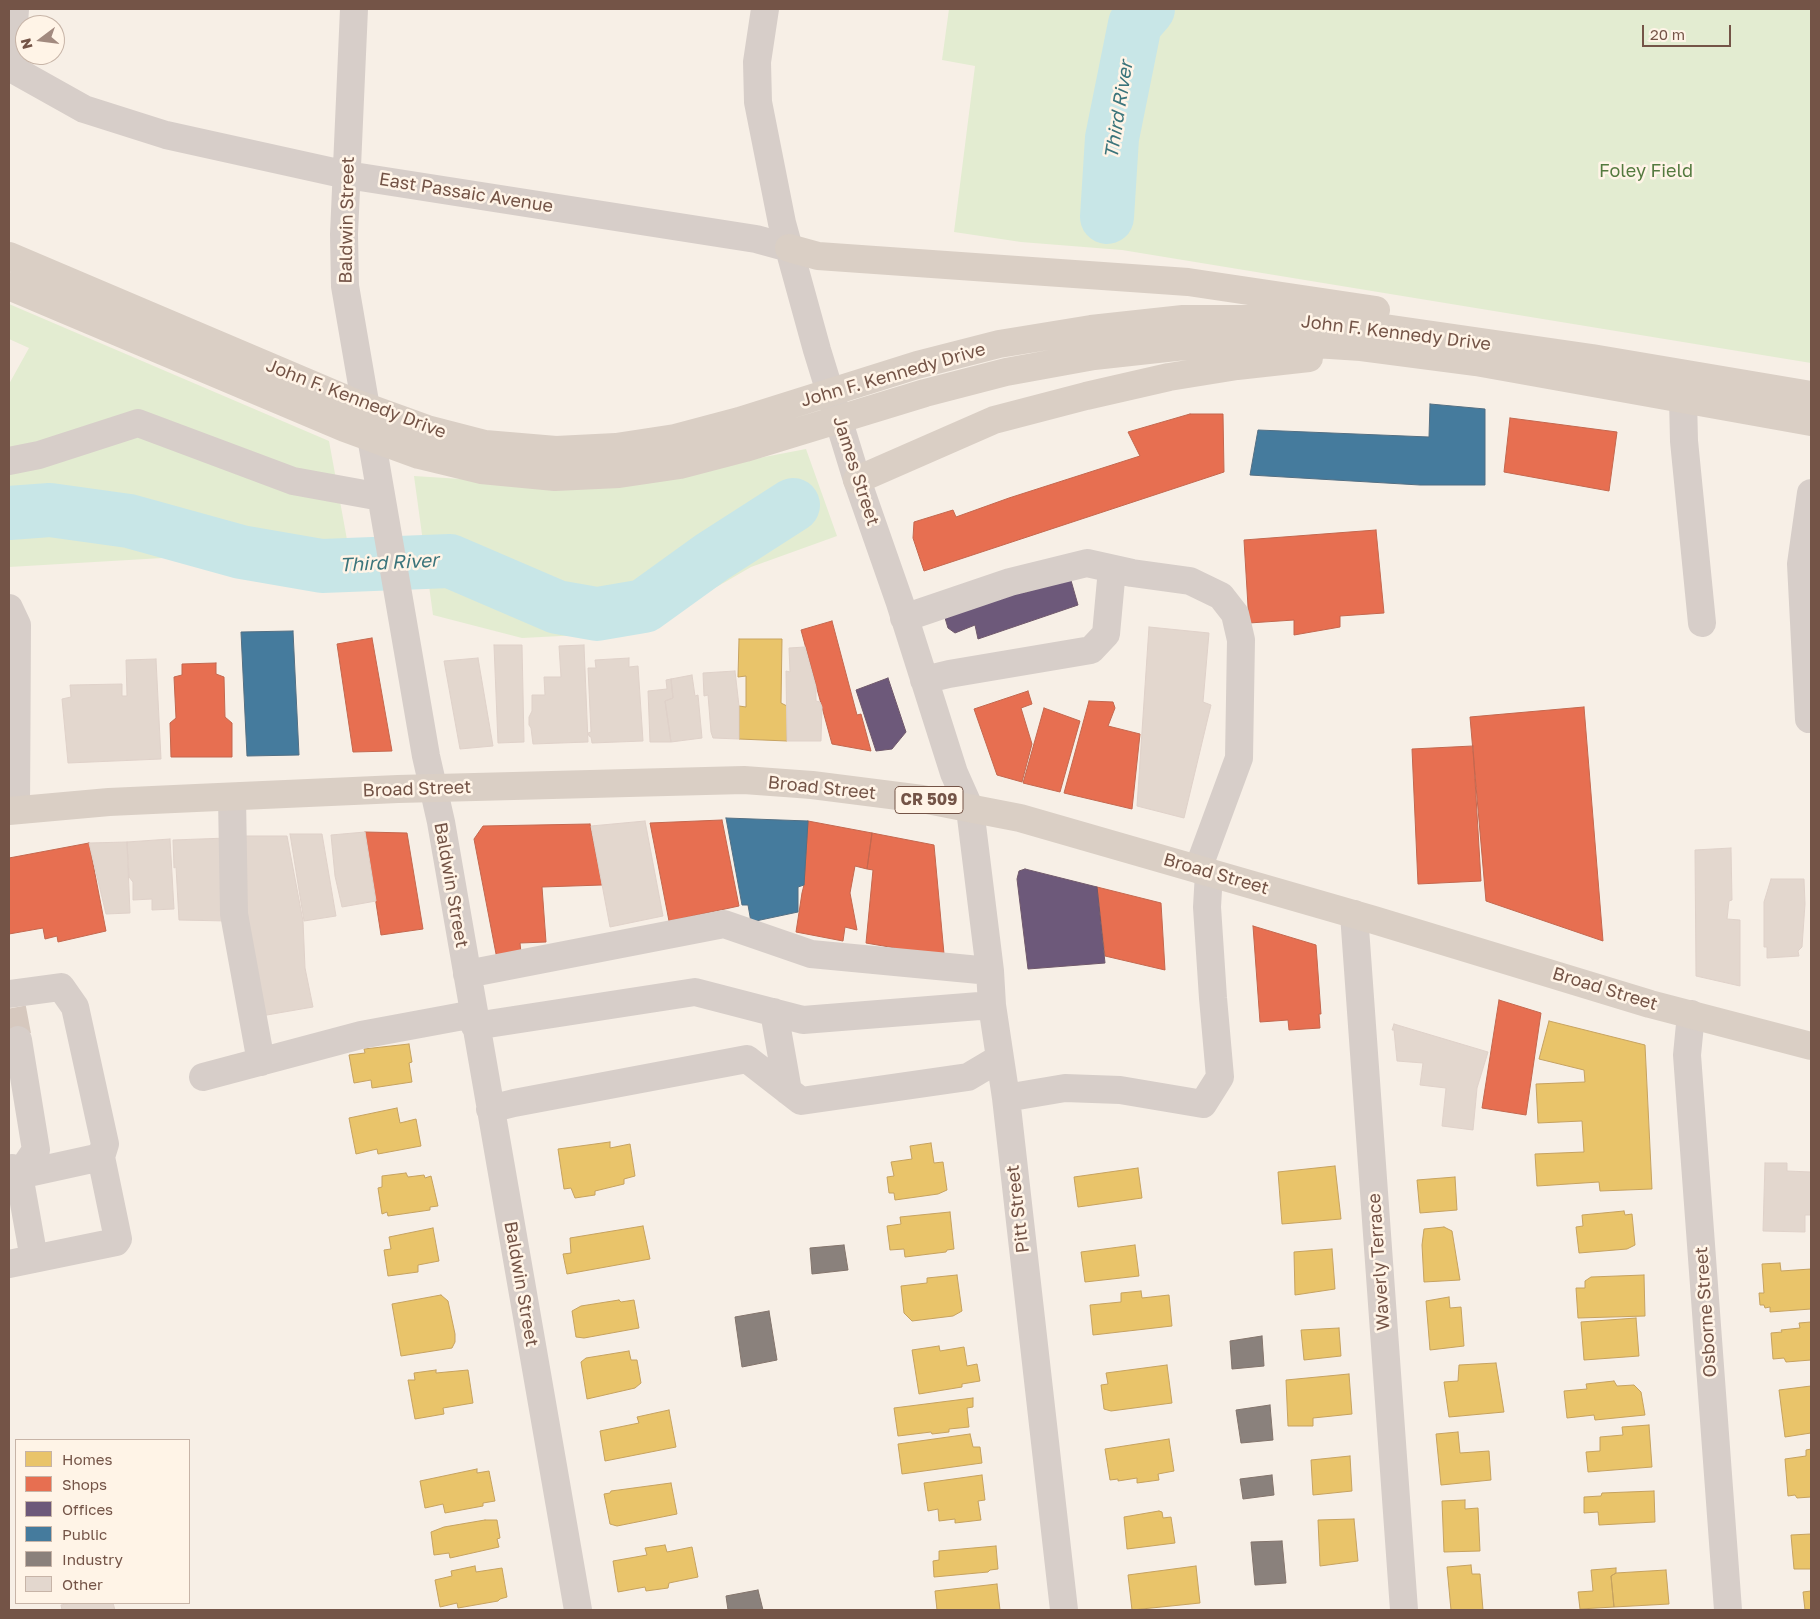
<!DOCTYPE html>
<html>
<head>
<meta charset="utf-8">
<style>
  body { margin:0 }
  #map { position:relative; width:1820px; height:1619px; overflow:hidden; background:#f7efe6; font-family:"Golos Text",sans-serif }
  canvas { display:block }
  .frame { position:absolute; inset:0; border:10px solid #745447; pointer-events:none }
  .legend { position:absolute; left:15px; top:1439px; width:175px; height:165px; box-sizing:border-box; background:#fff4e7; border:1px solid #c7b4a7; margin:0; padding:6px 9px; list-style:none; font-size:15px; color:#745447 }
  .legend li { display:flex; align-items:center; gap:10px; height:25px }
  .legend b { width:25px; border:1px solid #c7b4a7 }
  .north { position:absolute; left:15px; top:15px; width:50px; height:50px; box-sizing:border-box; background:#fff4e7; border:1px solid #c7b4a7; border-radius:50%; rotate:255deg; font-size:14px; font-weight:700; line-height:20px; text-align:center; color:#745447 }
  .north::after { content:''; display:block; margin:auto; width:18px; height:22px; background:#a28a7f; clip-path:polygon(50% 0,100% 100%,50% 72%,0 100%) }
  .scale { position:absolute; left:1642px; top:25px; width:89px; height:22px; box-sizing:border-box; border:2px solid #745447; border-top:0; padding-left:6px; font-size:15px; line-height:18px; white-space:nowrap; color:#745447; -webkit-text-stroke:4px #fff4e7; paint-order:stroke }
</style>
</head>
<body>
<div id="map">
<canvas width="1820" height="1619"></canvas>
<div class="frame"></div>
<ul class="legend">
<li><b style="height:14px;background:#e9c46a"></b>Homes</li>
<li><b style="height:14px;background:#e76f51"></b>Shops</li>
<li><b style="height:14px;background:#6d597a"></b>Offices</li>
<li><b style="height:14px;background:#457b9d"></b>Public</li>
<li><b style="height:14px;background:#8a817c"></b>Industry</li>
<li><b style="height:14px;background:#e3d7ce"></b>Other</li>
</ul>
<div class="north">N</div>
<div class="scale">20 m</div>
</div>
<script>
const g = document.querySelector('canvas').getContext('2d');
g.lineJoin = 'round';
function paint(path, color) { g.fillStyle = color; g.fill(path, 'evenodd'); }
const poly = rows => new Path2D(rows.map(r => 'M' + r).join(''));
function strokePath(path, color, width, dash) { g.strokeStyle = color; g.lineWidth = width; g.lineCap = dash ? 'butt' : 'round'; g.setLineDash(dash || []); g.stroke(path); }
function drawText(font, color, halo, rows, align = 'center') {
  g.font = font + ' "Golos Text",sans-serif'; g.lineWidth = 5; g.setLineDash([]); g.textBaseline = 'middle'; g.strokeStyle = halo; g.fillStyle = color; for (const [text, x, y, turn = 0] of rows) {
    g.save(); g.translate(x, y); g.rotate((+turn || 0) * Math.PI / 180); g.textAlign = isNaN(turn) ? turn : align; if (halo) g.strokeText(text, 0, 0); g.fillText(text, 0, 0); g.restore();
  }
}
const green = poly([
  [949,9,1811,9,1811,363,1122,250,1021,242,954,232,975,66,942,60],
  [9,304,329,441,354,578,180,557,9,567,9,384,29,348,9,339],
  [806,449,837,536,751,567,639,632,522,638,433,615,414,476,602,488]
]);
const homes = poly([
  [739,639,782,639,781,703,787,706,787,741,739,739,739,706,746,707,746,676,738,677,739,639],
  [1549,1021,1645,1045,1652,1189,1600,1191,1599,1182,1537,1186,1535,1154,1584,1152,1582,1121,1538,1123,1536,1084,1585,1082,1584,1070,1539,1059,1549,1021],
  [409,1044,412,1062,409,1063,412,1082,372,1088,371,1080,354,1083,349,1055,365,1053,364,1049,409,1044],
  [397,1108,400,1123,416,1119,421,1146,378,1154,377,1149,356,1154,349,1118,397,1108],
  [610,1142,610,1148,630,1144,635,1176,624,1179,624,1184,595,1191,595,1195,575,1198,571,1188,564,1189,558,1149,610,1142],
  [931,1143,934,1163,943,1162,947,1190,938,1194,895,1200,894,1193,889,1193,887,1177,894,1176,891,1162,912,1159,910,1146,931,1143],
  [1335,1166,1341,1219,1282,1224,1278,1172,1335,1166],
  [1138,1168,1142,1198,1078,1207,1074,1177,1138,1168],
  [406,1173,408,1177,424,1175,425,1178,431,1176,438,1206,430,1207,430,1210,388,1216,387,1212,382,1214,378,1188,382,1187,382,1176,406,1173],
  [1455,1177,1457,1210,1420,1213,1417,1180,1455,1177],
  [1624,1211,1625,1215,1632,1214,1635,1245,1627,1249,1579,1253,1576,1227,1583,1226,1582,1215,1624,1211],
  [950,1212,954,1249,947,1250,946,1252,905,1257,904,1249,890,1250,887,1226,901,1224,900,1217,950,1212],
  [643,1226,650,1259,567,1274,563,1254,571,1253,570,1238,643,1226],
  [1444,1227,1452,1231,1460,1280,1424,1282,1422,1245,1424,1229,1444,1227],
  [433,1228,439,1261,418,1265,418,1272,388,1276,384,1250,391,1249,389,1237,433,1228],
  [1135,1245,1139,1276,1085,1282,1081,1252,1135,1245],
  [1332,1249,1335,1289,1295,1295,1294,1252,1332,1249],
  [1780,1263,1781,1271,1811,1269,1811,1309,1770,1312,1770,1307,1765,1308,1764,1305,1760,1305,1759,1293,1764,1293,1762,1264,1780,1263],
  [957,1275,962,1311,953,1316,912,1321,904,1313,901,1286,927,1283,927,1278,957,1275],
  [1644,1275,1645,1316,1578,1318,1576,1288,1585,1288,1585,1281,1591,1277,1644,1275],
  [1141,1291,1142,1298,1169,1295,1172,1326,1093,1335,1090,1305,1121,1302,1121,1293,1141,1291],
  [441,1295,448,1301,455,1334,455,1342,452,1348,401,1356,392,1304,441,1295],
  [1449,1297,1450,1308,1461,1307,1464,1346,1430,1350,1426,1301,1449,1297],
  [619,1300,621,1302,634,1300,639,1328,584,1338,576,1337,572,1311,581,1306,619,1300],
  [1636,1318,1639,1356,1584,1360,1581,1322,1636,1318],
  [1811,1322,1811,1360,1786,1362,1784,1358,1773,1359,1771,1333,1782,1332,1781,1330,1800,1328,1799,1323,1811,1322],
  [1339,1328,1341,1356,1304,1360,1301,1330,1339,1328],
  [939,1346,940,1351,964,1347,967,1366,977,1364,980,1381,962,1384,962,1387,919,1394,912,1350,939,1346],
  [629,1351,631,1360,637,1360,641,1383,635,1388,587,1399,581,1362,586,1358,629,1351],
  [1496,1363,1504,1412,1449,1417,1444,1382,1458,1381,1459,1365,1496,1363],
  [1167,1365,1172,1403,1111,1411,1104,1409,1101,1385,1108,1384,1106,1373,1167,1365],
  [436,1370,436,1373,468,1370,473,1403,443,1408,444,1414,415,1419,408,1380,415,1380,414,1373,436,1370],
  [1349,1374,1352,1414,1313,1418,1313,1426,1288,1426,1286,1380,1349,1374],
  [1614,1381,1617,1386,1634,1385,1641,1392,1645,1415,1595,1420,1594,1415,1567,1418,1564,1391,1587,1389,1586,1384,1614,1381],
  [1811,1386,1811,1433,1785,1437,1779,1390,1811,1386],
  [973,1398,973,1407,967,1408,969,1427,949,1429,949,1432,932,1434,931,1432,898,1436,894,1408,973,1398],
  [669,1410,676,1447,605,1461,600,1431,639,1423,637,1417,669,1410],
  [1649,1425,1652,1467,1588,1472,1586,1452,1600,1451,1600,1437,1623,1435,1622,1427,1649,1425],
  [1458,1432,1460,1453,1489,1451,1491,1480,1441,1485,1436,1434,1458,1432],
  [970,1434,973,1447,980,1447,982,1463,902,1474,898,1444,970,1434],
  [1169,1439,1174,1471,1158,1474,1159,1480,1137,1483,1137,1478,1118,1481,1118,1479,1110,1480,1105,1449,1169,1439],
  [1811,1449,1811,1497,1797,1498,1795,1495,1788,1496,1785,1459,1806,1456,1806,1450,1811,1449],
  [1350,1456,1352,1491,1313,1495,1311,1460,1350,1456],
  [477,1469,477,1473,489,1471,495,1501,483,1503,483,1506,445,1513,443,1504,425,1508,420,1481,477,1469],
  [982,1475,985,1500,978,1501,981,1520,955,1523,955,1519,939,1521,938,1509,928,1511,924,1483,982,1475],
  [671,1483,677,1514,617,1526,610,1524,604,1494,610,1493,611,1491,671,1483],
  [1654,1491,1655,1522,1599,1525,1598,1512,1584,1513,1584,1497,1601,1496,1602,1493,1654,1491],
  [1465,1500,1465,1509,1478,1508,1480,1551,1444,1552,1442,1501,1465,1500],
  [1159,1511,1162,1512,1163,1518,1171,1517,1175,1543,1127,1549,1124,1517,1159,1511],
  [1354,1519,1358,1561,1320,1566,1318,1520,1354,1519],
  [485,1520,497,1520,500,1538,497,1539,499,1547,450,1558,449,1553,434,1555,431,1532,444,1527,485,1520],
  [1811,1534,1811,1569,1794,1569,1791,1535,1811,1534],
  [665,1545,667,1552,692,1547,698,1577,669,1583,668,1588,646,1591,645,1587,618,1592,613,1561,647,1555,645,1548,665,1545],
  [996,1546,998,1569,990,1570,988,1572,934,1577,933,1561,939,1560,939,1551,996,1546],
  [1471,1565,1472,1574,1480,1574,1483,1610,1451,1610,1447,1567,1471,1565],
  [475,1566,476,1572,502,1568,507,1597,500,1599,498,1601,458,1608,457,1603,440,1607,435,1580,452,1576,451,1571,475,1566],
  [1196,1566,1200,1603,1132,1610,1128,1575,1196,1566],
  [1616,1568,1616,1573,1611,1576,1614,1607,1580,1609,1578,1592,1593,1591,1591,1570,1616,1568],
  [1666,1570,1669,1604,1614,1607,1611,1576,1616,1573,1666,1570],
  [997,1584,1000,1610,937,1610,935,1591,997,1584],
  [1811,1591,1811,1610,1805,1610,1803,1592,1811,1591]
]);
const shops = poly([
  [1190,414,1223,414,1224,472,924,571,913,538,914,522,953,510,956,517,1009,498,1140,456,1128,432,1190,414],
  [1510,418,1617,432,1609,491,1504,472,1510,418],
  [1376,530,1384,613,1340,616,1340,627,1294,635,1294,620,1249,623,1244,540,1376,530],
  [832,621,857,715,861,714,871,751,832,744,801,630,832,621],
  [372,638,392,751,353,752,337,644,372,638],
  [216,663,216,674,224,677,225,717,232,723,232,757,171,757,170,723,176,718,174,677,182,675,182,664,216,663],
  [1028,691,1032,704,1021,708,1032,744,1022,782,997,775,974,709,1028,691],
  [1089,701,1113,702,1115,708,1108,726,1140,734,1132,809,1064,793,1089,701],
  [1584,707,1593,818,1603,941,1486,901,1470,717,1584,707],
  [1044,708,1080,721,1060,792,1023,783,1044,708],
  [1473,746,1481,881,1418,884,1412,749,1473,746],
  [722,820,739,906,669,921,650,823,722,820],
  [808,821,872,833,867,869,855,866,850,893,857,930,845,927,843,941,796,932,802,893,804,885,808,821],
  [590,824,602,885,542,887,546,942,520,943,521,953,497,959,474,839,483,826,590,824],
  [365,832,407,833,423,929,381,935,365,832],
  [872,833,934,845,944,954,894,954,895,948,866,943,873,870,867,869,872,833],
  [89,843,106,931,58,942,57,936,45,939,43,928,9,934,9,858,89,843],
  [1097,887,1161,903,1165,970,1105,956,1097,887],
  [1253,926,1316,945,1321,1014,1319,1014,1320,1028,1289,1030,1288,1020,1260,1022,1253,926],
  [1499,1000,1541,1013,1526,1115,1482,1108,1499,1000]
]);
const offices = poly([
  [1070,577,1078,605,978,639,975,625,955,633,948,628,943,611,1021,584,1024,593,1070,577],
  [888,678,906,732,892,749,876,751,856,690,888,678],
  [1025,869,1097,887,1105,963,1028,969,1017,879,1019,871,1025,869]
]);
const public = poly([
  [1430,404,1485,409,1485,485,1420,485,1250,475,1258,430,1429,437,1430,404],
  [293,631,299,755,247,756,241,632,293,631],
  [726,818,808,821,804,885,798,887,798,912,751,922,748,905,742,905,726,818]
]);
const industry = poly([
  [844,1245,848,1270,812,1274,810,1248,844,1245],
  [769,1311,777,1360,742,1367,735,1317,769,1311],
  [1262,1336,1264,1366,1232,1369,1230,1341,1262,1336],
  [1270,1405,1273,1440,1241,1443,1236,1410,1270,1405],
  [1272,1475,1274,1495,1243,1499,1240,1479,1272,1475],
  [1282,1541,1286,1583,1255,1585,1251,1542,1282,1541],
  [758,1590,763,1610,728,1610,726,1596,758,1590]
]);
const river = poly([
  [1107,217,1112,138,1135,24,1148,9],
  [9,513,50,510,129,521,241,552,322,566,450,561,557,607,597,614,644,606,712,557,793,505]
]);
const building = poly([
  [1149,627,1209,633,1203,702,1211,705,1184,818,1137,806,1149,627],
  [494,645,522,645,524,742,498,743,494,645],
  [584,645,588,742,533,744,531,728,529,725,529,717,532,711,532,695,545,695,544,677,561,677,559,646,584,645],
  [805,647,816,687,816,701,820,702,822,707,821,741,787,741,786,671,790,672,789,648,805,647],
  [478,658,493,746,460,749,444,661,478,658],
  [629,658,629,667,638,666,643,741,592,743,591,737,589,736,588,733,591,732,588,668,596,668,595,660,629,658],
  [156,659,161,759,68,763,62,699,71,697,70,685,122,684,122,696,127,696,126,660,156,659],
  [735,671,739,706,739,739,713,738,711,732,708,695,704,696,703,673,735,671],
  [692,675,695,696,698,695,702,738,671,742,665,701,673,698,671,679,692,675],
  [671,679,673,698,665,701,671,742,650,742,648,691,667,689,666,680,671,679],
  [645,821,663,916,610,927,591,826,645,821],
  [365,832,376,901,342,907,335,876,331,835,365,832],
  [290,834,322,834,336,916,304,921,290,834],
  [237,836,287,836,303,921,305,968,313,1007,261,1016,237,836],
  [227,838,228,921,179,920,176,867,174,868,173,840,227,838],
  [170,839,174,909,152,910,152,899,133,900,133,882,129,877,127,842,170,839],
  [127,842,130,913,106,914,89,843,127,842],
  [1731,848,1732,900,1729,901,1727,919,1740,920,1740,986,1696,976,1695,850,1731,848],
  [1771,879,1804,879,1805,904,1802,947,1798,951,1799,956,1767,958,1767,947,1764,947,1764,902,1771,879],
  [1394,1024,1488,1052,1477,1088,1473,1130,1442,1126,1446,1088,1420,1085,1423,1063,1397,1061,1394,1030,1392,1030,1394,1024],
  [1765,1163,1787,1163,1787,1171,1811,1172,1811,1215,1805,1215,1805,1232,1763,1231,1765,1163],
  [71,1603,113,1603,115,1610,62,1610,61,1605,71,1603]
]);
const minorTunnel = poly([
  [12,1008,18,1040]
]);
const minor = poly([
  [354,9,344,234,345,286,426,756,441,822,578,1610],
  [765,9,757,62,758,102,782,223,817,350,857,480,900,603,954,773,970,809,990,971,992,1005,1006,1098,1064,1610],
  [9,67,84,109,166,135,347,175,756,239,789,248],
  [11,69,15,9],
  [1683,399,1684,441,1702,623],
  [9,461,39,455,138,423,293,481,381,497],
  [9,608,17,625,16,810],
  [904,618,1010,582,1087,563,1132,573,1190,581,1221,596,1235,614,1241,640,1239,758,1198,869],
  [924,680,949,674,1091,650,1106,634,1112,569],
  [1809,719,1801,564,1811,493],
  [232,797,234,914,261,1062],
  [1354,914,1404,1610],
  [467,974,724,924,811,954,990,971],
  [9,994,61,987,75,1007,105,1144,101,1157],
  [774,1012,788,1091],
  [1691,1014,1687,1055,1728,1610],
  [475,1026,695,992,803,1020,992,1005],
  [203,1077,361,1035,474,1014],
  [1006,1098,1065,1088,1120,1090,1203,1104,1220,1077,1213,998,1207,907,1209,873],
  [490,1109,514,1103,747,1059,801,1101,968,1077,1000,1058],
  [12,1168,19,1175,36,1150,18,1040],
  [9,1264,116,1242,118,1239,101,1157,19,1175,34,1259]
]);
const major = poly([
  [789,248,818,256,1188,282,1376,310],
  [9,256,355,403,427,429,485,444,556,450,616,447,675,438,739,421,917,365,999,344,1091,329,1183,319,1269,319,1364,325,1592,358,1811,395],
  [9,286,345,428,419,455,481,470,555,477,619,474,680,465,745,448,925,393,1006,372,1094,356,1185,346,1269,341,1361,347,1476,362,1811,422],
  [857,480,994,420,1086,396,1169,377,1237,366,1309,358],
  [9,811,109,802,196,798,398,789,744,780,812,785,922,799,1020,818,1374,920,1650,1004,1811,1046]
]);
const shields = [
  [929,800,68]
];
const shieldNames = [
  ["CR 509",929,800]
];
const parkNames = [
  ["Foley Field",1646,171]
];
const streetNames = [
  ["East Passaic Avenue",466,193,9],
  ["Baldwin Street",347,220,-89],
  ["John F. Kennedy Drive",1396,333,7],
  ["John F. Kennedy Drive",893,375,-16],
  ["John F. Kennedy Drive",356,399,21],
  ["James Street",856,471,72],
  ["Broad Street",822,788,6],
  ["Broad Street",417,789,-2],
  ["Broad Street",1216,874,16],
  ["Baldwin Street",451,885,80],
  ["Broad Street",1605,989,17],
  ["Pitt Street",1018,1209,-97],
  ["Waverly Terrace",1379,1262,-94],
  ["Baldwin Street",521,1284,80],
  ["Osborne Street",1706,1312,-94]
];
const waterNames = [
  ["Third River",1119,110,-81],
  ["Third River",389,563,-3]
];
paint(green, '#e3ecd1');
paint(homes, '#e9c46a');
strokePath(homes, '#c6a260', 1);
paint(shops, '#e76f51');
strokePath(shops, '#c4674e', 1);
paint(offices, '#6d597a');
strokePath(offices, '#6f586b', 1);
paint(public, '#457b9d');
strokePath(public, '#536f83', 1);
paint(industry, '#8a817c');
strokePath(industry, '#83746c', 1);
strokePath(river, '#c8e6e7', 54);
paint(building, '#e3d7ce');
strokePath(building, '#dfd1c9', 1);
strokePath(minorTunnel, '#d6c8be', 28, [28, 14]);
strokePath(minor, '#d7cec9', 28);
strokePath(major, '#dacfc5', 28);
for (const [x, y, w] of shields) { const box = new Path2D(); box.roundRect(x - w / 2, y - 13.5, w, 27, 4); g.fillStyle = '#fff4e7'; g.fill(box); strokePath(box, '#745447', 1); }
drawText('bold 16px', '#745447', null, shieldNames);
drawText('18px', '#547a3f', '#fff4e7', parkNames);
drawText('18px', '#745447', '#fff4e7', streetNames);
drawText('italic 19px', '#3a747b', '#fff4e7', waterNames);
</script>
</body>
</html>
